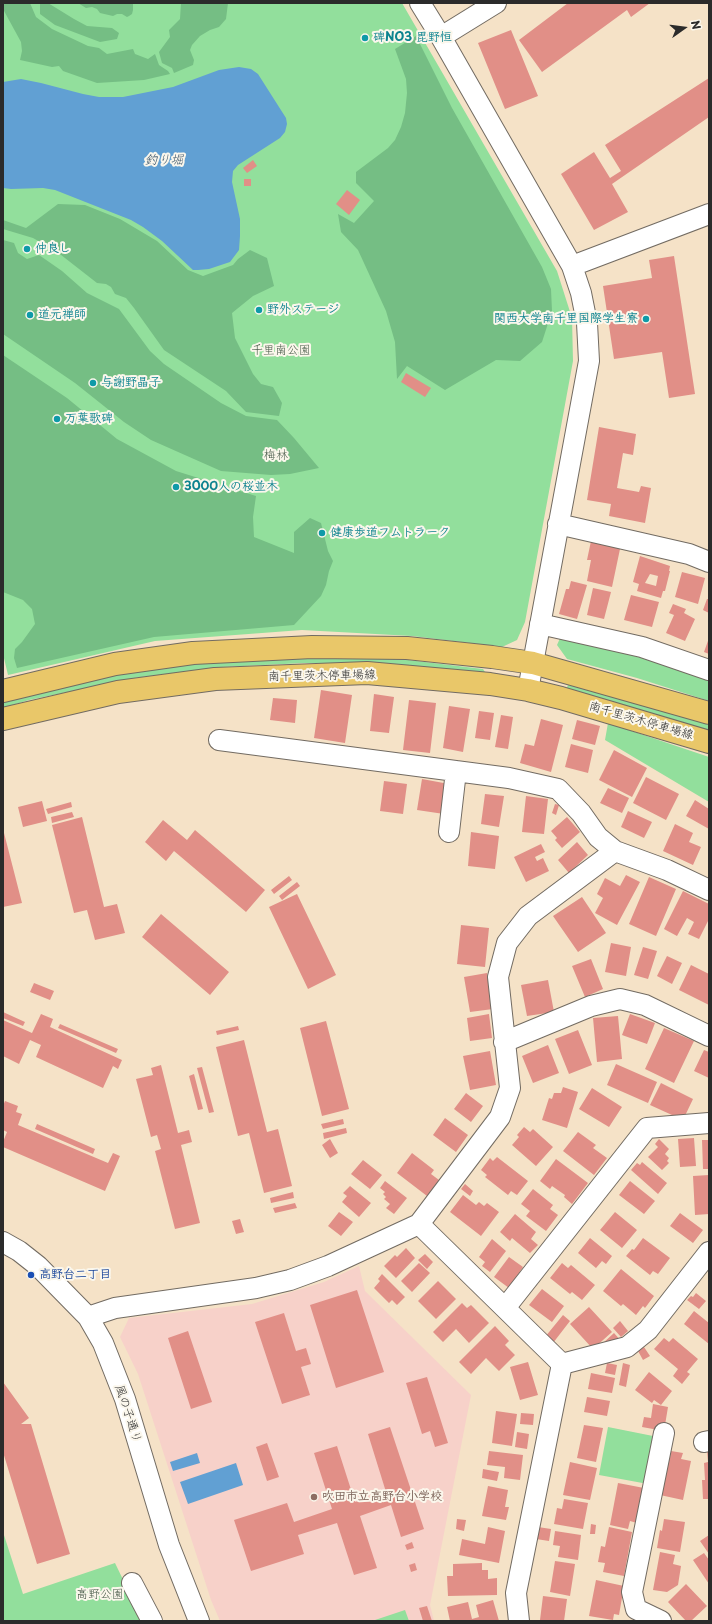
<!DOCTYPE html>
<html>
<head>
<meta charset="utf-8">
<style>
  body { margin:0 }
  #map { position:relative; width:712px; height:1624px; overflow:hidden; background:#f5e2c7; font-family:"Playpen Sans",sans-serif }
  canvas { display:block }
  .frame { position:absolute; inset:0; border:4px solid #2b2b2b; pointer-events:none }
  .north { position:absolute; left:664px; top:8px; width:40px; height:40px; -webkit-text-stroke:3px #fbf7ec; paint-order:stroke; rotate:76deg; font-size:11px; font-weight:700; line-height:16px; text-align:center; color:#2b2b2b }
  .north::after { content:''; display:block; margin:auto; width:14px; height:18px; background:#2b2b2b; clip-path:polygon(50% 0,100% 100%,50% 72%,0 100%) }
</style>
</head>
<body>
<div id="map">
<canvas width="712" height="1624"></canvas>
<div class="frame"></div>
<div class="north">N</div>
</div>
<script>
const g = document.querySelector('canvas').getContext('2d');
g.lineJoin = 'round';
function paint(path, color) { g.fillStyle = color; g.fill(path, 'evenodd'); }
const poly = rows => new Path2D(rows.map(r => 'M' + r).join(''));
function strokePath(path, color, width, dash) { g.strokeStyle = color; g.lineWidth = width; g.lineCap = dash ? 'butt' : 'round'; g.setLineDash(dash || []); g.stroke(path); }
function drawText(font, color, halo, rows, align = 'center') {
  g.font = font + ' "Playpen Sans","Klee One",sans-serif'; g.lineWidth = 4; g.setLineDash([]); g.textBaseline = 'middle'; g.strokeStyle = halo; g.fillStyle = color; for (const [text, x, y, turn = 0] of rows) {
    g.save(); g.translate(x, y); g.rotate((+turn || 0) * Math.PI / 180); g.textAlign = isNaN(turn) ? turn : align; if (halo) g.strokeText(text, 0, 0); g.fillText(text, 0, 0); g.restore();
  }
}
const built = poly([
  [359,1266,365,1291,471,1395,430,1605,434,1621,220,1621,211,1600,138,1374,120,1337,129,1318,252,1304,324,1282]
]);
const green = poly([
  [3,3,402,3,557,271,572,318,573,361,525,622,517,640,502,647,412,636,302,630,155,641,8,675,3,654],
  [561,636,640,654,709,678,709,701,637,678,567,659,557,645],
  [318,657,400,659,483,669,485,672,482,674,385,665,305,663,222,667,135,678,29,700,3,708,3,701,82,681,149,669,238,659],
  [568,685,662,708,709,725,709,732,612,702,566,690],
  [608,723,709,757,709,802,605,740],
  [608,1427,658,1437,648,1484,599,1475],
  [3,1532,23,1594,115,1563,143,1621,3,1621],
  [405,1610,409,1621,372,1621]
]);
const forest = poly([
  [3,3,30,3,36,17,52,29,88,46,99,48,107,54,133,49,135,54,148,59,155,54,159,65,168,71,170,74,144,80,97,83,63,71,59,66,52,67,20,60,22,51,21,42,3,9],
  [40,3,48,3,74,19,87,26,112,28,119,33,117,39,100,42,55,25,40,14],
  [78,3,133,3,133,10,132,14,129,16,127,17,122,14,117,14,113,16,100,13,97,9,92,7,86,8],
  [181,3,228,3,226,19,219,27,210,30,200,36,192,45,190,50,194,60,193,65,174,73,172,68,162,63,159,52,170,37,169,30,180,19],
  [416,36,452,108,542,267,551,289,552,311,542,342,520,361,496,360,445,390,407,366,397,379,395,342,386,311,358,250,341,232,338,214,354,223,374,201,356,183,356,172,388,148,395,140,401,127,405,113,407,93,406,79,395,49],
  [58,204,85,205,120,219,157,241,188,270,203,276,233,265,238,259,250,250,267,258,274,286,253,296,232,313,235,338,253,374,261,384,273,387,282,403,279,416,246,412,226,391,164,350,134,308,126,298,115,294,111,287,106,284,97,283,56,251,33,238,3,229,3,220,26,228],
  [3,240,14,243,18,253,27,259,39,255,62,271,87,293,119,309,150,351,164,364,221,403,246,416,277,420,294,438,319,468,290,474,271,475,221,471,151,440,124,422,75,383,3,334],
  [3,355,67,398,117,439,176,471,256,496,253,517,254,537,294,553,294,532,310,518,321,523,328,551,333,561,329,571,326,585,321,596,294,625,154,637,17,668,14,658,15,649,22,642,35,624,32,609,23,600,3,592]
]);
const water = poly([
  [239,67,251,69,258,74,286,118,287,124,285,132,280,138,238,165,233,171,232,182,240,219,240,236,239,250,230,262,209,269,198,270,193,270,162,241,143,227,131,220,55,190,43,188,11,189,3,188,3,82,21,79,41,83,83,94,99,97,123,97,173,87,219,70],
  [197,1453,200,1463,173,1471,170,1462],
  [236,1463,243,1485,188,1504,180,1482]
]);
const building = poly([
  [568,3,650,3,631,17,627,10,542,72,519,40],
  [511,30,538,96,505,109,478,43],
  [709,78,709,117,612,184,628,212,594,230,561,174,594,152,610,178,621,171,605,145],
  [253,160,257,166,247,173,243,168],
  [244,179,251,179,251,186,244,186],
  [347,190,360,200,349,215,336,204],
  [674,256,695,394,669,398,662,352,614,359,603,286,652,278,649,260],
  [406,373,431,388,425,397,401,382],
  [599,427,636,434,633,455,623,453,617,488,639,492,641,486,651,488,645,523,609,516,611,504,587,500],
  [591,541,620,549,612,587,587,581,591,560,587,560],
  [640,556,670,566,669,571,670,571,665,591,663,591,661,598,637,591,639,584,633,582],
  [650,574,658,576,656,586,645,583],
  [682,572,705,578,698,604,675,597],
  [571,581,587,585,577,619,559,614,566,589,569,589],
  [593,588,611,592,604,619,587,615],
  [631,595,659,602,652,627,624,620],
  [707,599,709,599,709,613,703,610],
  [673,604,686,609,684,613,695,619,685,641,666,633,674,615,669,613],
  [709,638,709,654,704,652],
  [321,690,352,695,345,743,314,738],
  [374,694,394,697,389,733,370,731],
  [273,698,297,700,295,723,270,720],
  [409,700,436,703,430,753,403,750],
  [449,706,470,709,463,752,443,748],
  [479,711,494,713,490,740,475,738],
  [501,715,513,717,508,749,495,747],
  [541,719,563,725,551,772,520,763,525,744,534,746],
  [577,720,600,726,595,745,572,739],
  [571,744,593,750,588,773,565,767],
  [614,750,647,768,632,797,599,780],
  [646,777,679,794,666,820,633,803],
  [422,779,449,784,444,814,417,810],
  [384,781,407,784,403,814,380,811],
  [608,788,629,798,622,813,600,803],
  [485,794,504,796,499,827,481,824],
  [526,796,548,799,544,834,522,832],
  [695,800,709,809,709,829,686,816],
  [42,801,47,821,23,827,18,807],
  [71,802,72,807,48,814,46,809],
  [555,804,559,805,556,815,552,813],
  [628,811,652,822,644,838,621,827],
  [72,812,74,817,52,823,51,817],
  [82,817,104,907,117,904,125,933,95,940,87,910,74,913,52,825],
  [567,817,580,832,562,848,555,840,557,838,551,831],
  [163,820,187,840,195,830,265,890,246,912,174,851,166,861,145,842],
  [675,824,693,833,689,842,701,847,693,865,663,851],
  [3,829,22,903,3,907],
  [471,832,499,836,495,869,468,866],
  [577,842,588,855,569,873,558,860],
  [541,844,545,852,535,857,537,861,543,858,549,871,526,882,514,857],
  [626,875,640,882,617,925,595,913,603,898,597,894,605,878,620,886],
  [289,876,292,880,274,894,271,890],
  [649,877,676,889,656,936,629,924],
  [297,882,300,886,282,900,279,896],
  [683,891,709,904,709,919,699,939,688,934,694,922,687,918,677,936,664,929],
  [297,894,336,975,308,989,269,907],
  [582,897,606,933,578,952,553,916],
  [161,914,229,972,210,995,142,937],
  [461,925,489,928,485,967,457,964],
  [611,943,631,947,626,976,605,972],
  [643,947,657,951,648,979,634,975],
  [667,956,682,963,672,984,657,976],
  [591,959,603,989,585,997,572,966],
  [691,965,709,974,709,1005,679,990],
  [487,973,493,1009,470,1012,464,977],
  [548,980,554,1012,527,1016,521,985],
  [34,983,54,991,50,1000,30,992],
  [3,1012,25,1022,23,1026,3,1018],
  [41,1014,53,1019,50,1027,122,1060,118,1069,113,1066,103,1088,36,1057,41,1045,30,1040,19,1064,3,1056,3,1020,32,1033],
  [489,1014,492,1038,470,1041,467,1018],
  [630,1014,655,1023,647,1044,622,1035],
  [618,1016,622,1059,597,1062,593,1018],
  [326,1021,349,1109,322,1116,300,1028],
  [60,1024,118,1049,116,1053,58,1028],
  [238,1026,239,1030,217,1035,216,1031],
  [664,1028,694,1041,674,1083,645,1069],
  [578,1030,592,1065,569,1074,555,1039],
  [244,1040,267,1132,278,1129,292,1186,264,1193,249,1133,238,1136,216,1047],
  [548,1045,559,1073,533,1083,522,1056],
  [704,1050,709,1052,709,1078,694,1071],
  [490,1051,496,1085,470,1090,463,1056],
  [616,1064,657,1082,648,1103,607,1085],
  [161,1065,178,1133,189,1130,192,1142,181,1145,200,1223,175,1229,155,1151,161,1149,157,1135,151,1137,136,1079,153,1075,151,1068],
  [202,1067,214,1112,209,1113,197,1068],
  [194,1074,203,1109,198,1110,189,1076],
  [661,1083,693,1099,683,1120,650,1105],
  [563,1087,578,1092,567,1128,542,1120,549,1098,552,1099,554,1093,561,1093],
  [592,1088,622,1107,609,1127,579,1109],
  [466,1093,483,1106,471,1122,454,1109],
  [5,1101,18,1106,16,1112,22,1114,18,1125,108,1163,113,1153,120,1156,105,1191,3,1147,3,1142,7,1132,3,1130,3,1106],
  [445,1118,468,1135,456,1152,433,1135],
  [343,1119,344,1124,323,1129,321,1124],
  [37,1124,95,1149,93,1154,35,1129],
  [524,1127,530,1132,533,1129,553,1147,536,1166,512,1145,519,1137,517,1135],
  [346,1128,347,1133,324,1139,323,1133],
  [578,1132,596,1145,593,1148,607,1158,594,1175,563,1151],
  [694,1138,696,1166,680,1167,678,1139],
  [330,1139,338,1153,330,1158,322,1145],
  [659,1139,669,1149,665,1154,669,1158,667,1161,669,1163,662,1170,648,1157,658,1147,655,1144],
  [702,1140,709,1140,709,1169,703,1169],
  [412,1153,434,1170,431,1174,439,1180,427,1196,397,1173],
  [497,1157,528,1181,517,1195,511,1191,508,1195,485,1177,487,1175,481,1170,490,1158,493,1161],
  [556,1159,588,1183,572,1204,564,1197,565,1195,552,1186,550,1189,540,1181],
  [363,1160,382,1175,370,1189,351,1174],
  [642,1162,667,1183,658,1194,631,1170,637,1163,640,1165],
  [709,1175,709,1214,695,1215,693,1176],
  [385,1181,407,1198,394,1214,386,1208,390,1204,384,1199,386,1197,383,1194,385,1192,380,1188],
  [630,1181,655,1201,644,1214,619,1195],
  [465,1184,473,1191,470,1196,461,1189],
  [350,1186,371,1203,359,1217,342,1202,347,1196,343,1193],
  [533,1189,553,1205,550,1209,558,1215,546,1231,526,1216,530,1211,521,1204],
  [293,1192,294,1198,271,1203,270,1198],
  [463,1195,476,1205,479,1202,484,1206,487,1203,499,1212,481,1236,450,1212],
  [295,1203,297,1208,275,1213,273,1208],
  [339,1212,353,1222,341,1236,328,1226],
  [615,1212,637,1230,622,1248,600,1230],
  [680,1213,703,1230,693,1243,670,1226],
  [515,1214,536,1232,531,1239,538,1245,530,1253,512,1238,510,1241,500,1232],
  [240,1219,244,1232,236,1234,232,1221],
  [590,1238,612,1256,606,1264,602,1261,596,1268,578,1253],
  [643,1238,670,1258,658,1274,653,1271,650,1275,626,1256,632,1249,634,1250],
  [492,1239,506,1251,490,1272,482,1266,485,1262,479,1257],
  [406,1248,415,1258,396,1278,384,1266,395,1255,397,1257],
  [425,1254,433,1262,427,1269,418,1260],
  [509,1257,523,1267,509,1288,494,1277],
  [419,1263,430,1273,412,1292,401,1281],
  [562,1263,568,1268,571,1265,595,1285,582,1300,572,1292,570,1294,550,1278],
  [621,1269,654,1296,645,1308,643,1306,636,1315,623,1304,621,1306,603,1291],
  [382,1274,405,1297,397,1305,392,1300,389,1303,374,1288,380,1281,378,1279],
  [438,1281,456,1299,436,1319,418,1301],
  [542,1289,564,1306,552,1322,529,1305],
  [357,1290,384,1372,336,1388,310,1305],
  [696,1293,706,1301,699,1309,687,1300,691,1296,693,1297],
  [462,1303,467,1308,471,1305,489,1323,469,1343,456,1329,443,1342,433,1332],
  [589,1307,612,1332,593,1349,570,1324],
  [694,1311,709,1323,709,1344,684,1324],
  [284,1313,296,1351,306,1348,311,1364,301,1367,310,1395,282,1404,255,1322],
  [563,1315,570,1321,553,1343,545,1337],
  [620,1321,628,1331,621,1337,613,1328],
  [495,1326,509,1341,505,1345,515,1355,499,1371,486,1358,471,1374,459,1362],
  [188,1331,212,1402,191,1409,168,1338],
  [614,1333,622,1342,602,1344],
  [664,1338,669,1342,673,1338,698,1359,687,1372,690,1374,682,1384,673,1376,678,1369,654,1349],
  [644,1347,650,1356,643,1360,638,1351],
  [528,1362,538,1395,520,1400,510,1367],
  [607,1363,617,1365,615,1375,605,1373],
  [623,1363,630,1365,626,1387,619,1385],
  [649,1372,672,1391,661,1405,654,1400,652,1403,635,1390],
  [591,1373,615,1378,612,1393,588,1389],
  [427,1377,448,1443,435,1447,430,1431,422,1434,406,1383],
  [3,1382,29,1418,21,1424,31,1424,70,1554,37,1564,3,1452],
  [587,1397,610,1401,607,1416,584,1412],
  [653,1404,668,1407,664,1431,642,1427,644,1417,651,1418],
  [496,1411,517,1414,512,1446,492,1443],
  [521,1413,534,1414,533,1425,520,1424],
  [584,1425,603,1428,596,1462,577,1458],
  [390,1427,424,1529,401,1537,391,1505,360,1516,377,1568,354,1575,337,1523,298,1535,304,1554,251,1571,234,1520,287,1503,294,1522,332,1509,314,1453,337,1446,355,1502,386,1492,368,1434],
  [517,1432,529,1434,527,1449,515,1447],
  [267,1443,279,1477,267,1481,256,1447],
  [707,1450,709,1450,709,1499,703,1499,702,1480,705,1480,704,1463,708,1462],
  [489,1451,523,1455,520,1480,504,1478,505,1467,487,1465],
  [671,1451,683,1453,681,1459,691,1461,683,1500,660,1495,668,1458,670,1458],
  [570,1462,597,1468,590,1500,563,1495],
  [483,1469,499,1472,497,1481,482,1478],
  [618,1483,644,1488,637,1523,630,1521,628,1529,610,1525],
  [488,1486,508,1490,505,1507,509,1507,506,1520,482,1516],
  [564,1499,588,1503,583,1529,554,1524,557,1508,562,1509],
  [457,1519,466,1520,464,1531,456,1529],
  [664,1519,685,1522,680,1552,657,1548,660,1530,662,1531],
  [591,1524,596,1525,595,1534,590,1534],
  [488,1527,505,1531,499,1563,459,1555,462,1539,485,1544],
  [538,1527,551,1529,549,1541,536,1539],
  [609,1527,632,1532,624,1576,603,1572,605,1563,598,1562,601,1546,605,1547],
  [555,1531,581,1535,578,1560,558,1557,560,1546,553,1545],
  [709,1535,709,1554,700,1541],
  [412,1542,414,1548,407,1550,405,1545],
  [660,1552,675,1555,673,1564,681,1566,678,1585,667,1592,653,1590],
  [704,1553,709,1560,709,1584,693,1560],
  [555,1561,575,1564,570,1596,550,1592],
  [415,1563,417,1570,411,1572,409,1565],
  [482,1563,482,1570,488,1570,488,1579,497,1578,497,1595,448,1596,447,1576,453,1576,453,1564],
  [596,1580,624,1586,619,1615,614,1614,613,1620,589,1616],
  [686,1584,707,1606,691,1621,686,1621,668,1602],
  [543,1596,567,1599,564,1621,540,1620],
  [493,1600,499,1621,450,1621,447,1607,468,1602,472,1619,479,1617,476,1605],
  [427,1606,432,1621,423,1621,419,1608]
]);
const minor = poly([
  [420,3,441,37,572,266,581,293,587,323,589,361,528,690],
  [441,37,496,3],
  [572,266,709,214],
  [558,524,689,554,709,562],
  [540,624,642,647,709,670],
  [219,740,509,778,558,789,581,813,598,837,615,851],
  [449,832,456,771],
  [504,1042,591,1006,620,999,645,1005,709,1036],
  [419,1224,562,1364],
  [3,1242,19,1251,38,1266,88,1317,103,1343,125,1399,169,1545,199,1621],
  [505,1308,647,1128,709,1123],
  [88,1317,115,1308,256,1288,290,1280,328,1266,419,1224,500,1117,510,1088,498,977,507,943,528,916,615,851,667,870,709,890],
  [562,1364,627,1347,648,1330,709,1252],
  [704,1442,709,1441],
  [132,1583,152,1621],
  [519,1621,516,1593,562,1364],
  [661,1621,636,1609,632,1592,664,1433]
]);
const major = poly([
  [3,691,115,664,193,653,312,647,407,648,492,657,533,663,709,713],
  [3,719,118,692,215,679,367,673,490,684,528,690,561,698,709,742]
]);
const markers = [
  [365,38,4,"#0f9aa8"],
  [27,249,4,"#0f9aa8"],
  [259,310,4,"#0f9aa8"],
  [30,315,4,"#0f9aa8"],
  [646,319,4,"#0f9aa8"],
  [93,383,4,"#0f9aa8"],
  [57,419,4,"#0f9aa8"],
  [176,487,4,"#0f9aa8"],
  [322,533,4,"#0f9aa8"],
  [31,1275,4,"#1a4fb4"],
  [314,1497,4,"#8d6e63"]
];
const cultureNames = [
  ["碑NO3 毘野恒",373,38],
  ["仲良し",35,249],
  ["野外ステージ",267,310],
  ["道元禅師",38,315],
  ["関西大学南千里国際学生寮",638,319,"right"],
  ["与謝野晶子",101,383],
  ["万葉歌碑",65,419],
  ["3000人の桜並木",184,487],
  ["健康歩道フムトラーク",330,533]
];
const parkNames = [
  ["千里南公園",281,351],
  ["梅林",276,456],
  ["高野公園",100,1595]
];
const streetNames = [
  ["南千里茨木停車場線",322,676,-1],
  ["南千里茨木停車場線",641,721,16],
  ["風の子通り",128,1414,72]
];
const transitNames = [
  ["高野台二丁目",39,1275]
];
const educationNames = [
  ["吹田市立高野台小学校",322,1497]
];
const waterNames = [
  ["釣り堀",164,160]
];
paint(built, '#f7d1c9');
paint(green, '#92df9c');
paint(forest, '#75be84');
paint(water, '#61a0d3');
paint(building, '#e18f87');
strokePath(minor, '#726b62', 22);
strokePath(major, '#726b62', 24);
strokePath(minor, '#fff', 20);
strokePath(major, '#e9c769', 22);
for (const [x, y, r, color] of markers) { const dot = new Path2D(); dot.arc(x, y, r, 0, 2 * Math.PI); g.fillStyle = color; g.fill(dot); strokePath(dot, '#fbf7ec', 1.5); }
drawText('bold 12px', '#0d838f', '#fbf7ec', cultureNames, 'left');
drawText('12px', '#455847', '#fbf7ec', parkNames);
drawText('12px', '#2b2b2b', '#fbf7ec', streetNames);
drawText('bold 12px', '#164399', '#fbf7ec', transitNames, 'left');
drawText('bold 12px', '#785e54', '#fbf7ec', educationNames, 'left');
drawText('italic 13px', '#415a6e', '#fbf7ec', waterNames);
</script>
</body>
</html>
